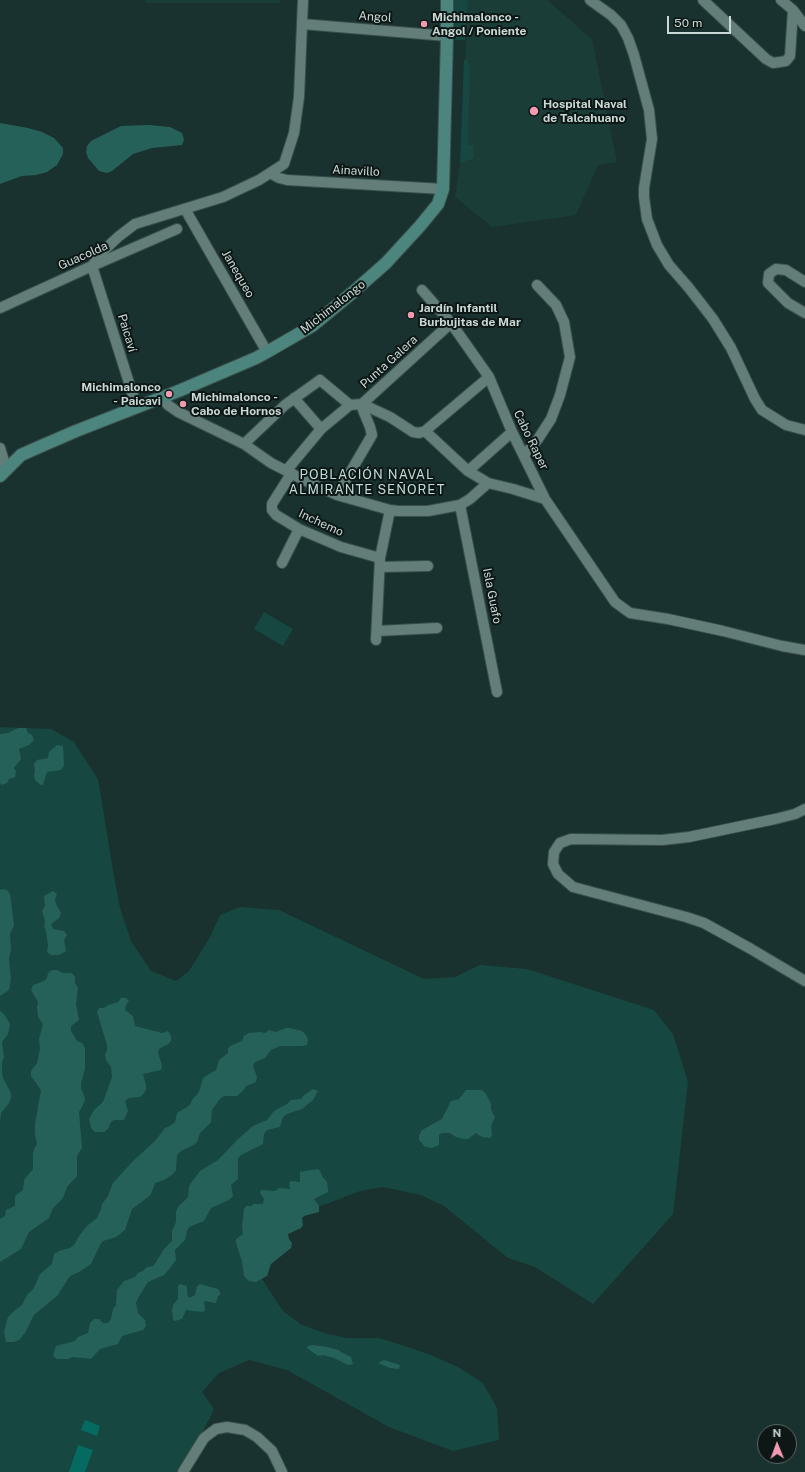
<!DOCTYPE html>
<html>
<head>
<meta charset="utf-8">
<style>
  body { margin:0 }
  #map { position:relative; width:805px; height:1472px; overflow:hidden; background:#19322f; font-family:"Public Sans",sans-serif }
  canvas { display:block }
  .north { position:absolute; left:757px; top:1424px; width:40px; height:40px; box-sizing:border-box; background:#0d1816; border:1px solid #586562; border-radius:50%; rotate:359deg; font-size:11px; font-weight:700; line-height:16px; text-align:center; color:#c9d8d5 }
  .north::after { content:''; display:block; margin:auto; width:14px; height:18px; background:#f19ab0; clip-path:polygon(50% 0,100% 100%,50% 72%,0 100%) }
  .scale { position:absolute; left:667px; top:16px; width:64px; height:18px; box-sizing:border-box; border:2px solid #c9d8d5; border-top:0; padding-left:5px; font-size:12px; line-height:14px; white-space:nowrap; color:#c9d8d5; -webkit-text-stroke:3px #0d1816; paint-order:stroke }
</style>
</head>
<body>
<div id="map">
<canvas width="805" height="1472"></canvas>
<div class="north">N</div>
<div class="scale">50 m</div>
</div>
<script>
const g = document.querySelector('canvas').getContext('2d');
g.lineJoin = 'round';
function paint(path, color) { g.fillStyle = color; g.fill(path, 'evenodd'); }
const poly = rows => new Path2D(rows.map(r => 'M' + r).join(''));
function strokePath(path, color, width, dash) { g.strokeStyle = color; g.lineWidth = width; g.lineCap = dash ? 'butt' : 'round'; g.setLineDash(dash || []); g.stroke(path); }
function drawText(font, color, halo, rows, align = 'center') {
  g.font = font + ' "Public Sans",sans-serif'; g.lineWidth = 4; g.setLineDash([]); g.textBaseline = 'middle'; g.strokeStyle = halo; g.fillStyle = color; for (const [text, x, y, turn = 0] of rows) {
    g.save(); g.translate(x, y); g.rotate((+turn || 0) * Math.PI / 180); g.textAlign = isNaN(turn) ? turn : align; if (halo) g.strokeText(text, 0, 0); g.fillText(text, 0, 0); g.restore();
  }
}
const built = poly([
  [145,0,280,0,280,3,147,3],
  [468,0,547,0,592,39,617,162,598,165,576,215,492,227,455,197,460,163]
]);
const green = poly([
  [451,0,468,0,465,40,456,40,450,27],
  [464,60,466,60,470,64,468,145,473,145,474,157,472,159,460,163],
  [264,612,293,629,283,646,254,629],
  [0,727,51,729,74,742,98,779,114,876,120,908,131,941,151,971,176,981,189,971,210,937,220,915,240,907,279,910,424,979,455,977,480,965,527,969,654,1010,673,1034,688,1082,673,1214,593,1304,535,1267,508,1258,444,1206,421,1195,383,1187,360,1191,313,1209,277,1237,260,1276,283,1311,300,1324,327,1334,347,1338,379,1338,402,1345,431,1355,458,1367,483,1383,497,1408,499,1440,453,1451,389,1427,287,1370,249,1360,219,1373,202,1392,214,1409,183,1472,0,1472]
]);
const forest = poly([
  [0,123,28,128,42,132,54,138,63,148,63,154,57,165,47,172,36,175,22,176,0,184],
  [149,125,170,127,182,133,184,140,182,145,152,148,133,154,112,171,107,173,99,171,88,158,86,152,87,146,91,141,121,126],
  [18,728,26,728,28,733,32,735,34,740,29,745,19,749,21,759,14,768,16,771,15,777,13,778,9,779,7,783,2,785,0,783,0,734,8,733],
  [57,745,63,746,64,766,61,770,47,772,43,785,41,785,35,780,34,774,35,772,34,764,37,760,48,758,49,752],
  [2,889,7,890,10,894,14,925,10,934,11,950,9,959,11,979,9,990,0,996,0,890],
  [53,891,57,894,55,899,56,904,61,913,59,918,51,924,53,929,64,931,67,935,64,940,66,951,59,955,51,955,47,952,48,946,46,931,44,926,45,921,42,911,45,906,44,896],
  [52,970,58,970,62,973,72,973,75,977,75,983,78,988,76,1004,79,1020,71,1026,71,1031,77,1041,82,1043,85,1048,85,1069,81,1083,81,1088,85,1098,84,1103,79,1112,82,1148,77,1156,77,1176,67,1187,63,1198,53,1208,49,1218,29,1232,21,1249,0,1262,0,1219,5,1216,6,1210,15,1206,15,1196,23,1190,24,1180,33,1169,33,1154,34,1149,37,1144,35,1134,35,1124,41,1090,31,1076,31,1071,37,1063,40,1049,39,1039,43,1024,38,1017,37,1007,38,1002,31,990,33,985,44,981,47,978,48,973],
  [121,998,126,998,129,1001,126,1005,125,1010,133,1016,135,1026,162,1033,168,1031,171,1036,171,1041,168,1044,159,1049,158,1053,162,1065,161,1070,143,1074,146,1085,146,1090,143,1094,140,1097,129,1098,125,1101,128,1111,124,1120,114,1120,110,1123,109,1128,104,1132,95,1132,91,1128,89,1119,94,1110,103,1102,112,1077,111,1067,106,1060,105,1055,107,1050,107,1045,97,1012,99,1008,104,1008,108,1005,118,1002],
  [0,1011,4,1014,10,1024,8,1034,2,1042,4,1057,2,1062,2,1073,3,1078,11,1093,11,1098,9,1103,1,1113,0,1122],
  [286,1028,290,1028,302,1031,306,1035,308,1040,307,1045,302,1046,280,1046,271,1050,265,1058,255,1062,253,1066,257,1077,256,1082,246,1086,243,1091,237,1096,224,1096,220,1099,212,1110,211,1122,200,1133,197,1142,194,1145,181,1151,177,1155,176,1170,173,1174,164,1180,155,1183,151,1194,148,1197,132,1209,125,1230,116,1237,103,1241,100,1245,91,1264,79,1272,70,1276,57,1296,34,1315,25,1333,19,1340,14,1342,6,1342,4,1332,8,1317,15,1310,22,1305,27,1295,34,1288,40,1274,52,1264,54,1254,59,1251,70,1248,74,1245,79,1236,88,1225,97,1218,101,1209,102,1204,108,1196,113,1183,133,1161,155,1141,165,1128,170,1126,175,1122,177,1113,190,1105,192,1100,199,1092,203,1078,216,1070,219,1060,228,1053,228,1048,232,1045,242,1041,244,1036,249,1033,260,1032,265,1033,269,1030,276,1032],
  [313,1089,318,1091,313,1100,302,1109,287,1114,283,1117,280,1127,267,1130,264,1134,263,1144,241,1155,238,1158,238,1179,231,1185,233,1196,229,1200,211,1208,204,1221,189,1227,187,1231,185,1240,175,1250,176,1260,170,1268,164,1275,148,1282,138,1298,136,1303,138,1313,145,1320,146,1326,143,1330,122,1336,118,1344,100,1349,91,1359,73,1357,68,1359,57,1359,53,1356,56,1346,75,1341,78,1337,88,1333,90,1323,94,1319,99,1319,103,1323,108,1323,111,1319,113,1309,116,1305,117,1290,124,1281,135,1277,138,1273,143,1271,147,1267,153,1266,156,1262,164,1249,172,1241,172,1231,176,1222,176,1212,178,1207,188,1197,189,1187,191,1183,200,1171,218,1160,238,1139,253,1126,267,1120,274,1111,287,1104,291,1100,301,1099,304,1095],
  [466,1090,482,1090,486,1094,491,1104,491,1110,495,1117,491,1126,492,1136,490,1138,482,1137,476,1133,468,1139,463,1139,456,1137,450,1133,442,1133,439,1135,439,1145,432,1148,425,1147,419,1140,419,1135,422,1130,442,1119,451,1101,459,1099],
  [318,1169,320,1171,322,1176,327,1182,328,1189,328,1192,314,1199,319,1206,319,1212,304,1216,302,1218,303,1225,301,1228,288,1234,289,1239,292,1243,291,1248,271,1264,267,1276,256,1282,249,1281,244,1276,242,1261,236,1243,236,1239,243,1234,242,1226,244,1209,246,1206,252,1206,253,1204,263,1204,264,1199,260,1193,261,1190,275,1191,279,1188,290,1189,289,1183,291,1181,300,1182,300,1172],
  [180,1284,187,1286,187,1294,189,1298,195,1295,197,1286,200,1284,218,1289,220,1292,220,1295,218,1296,216,1303,204,1301,205,1310,203,1312,186,1310,182,1319,175,1321,173,1320,172,1310,173,1305,178,1299,178,1286],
  [313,1345,327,1347,339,1350,341,1352,351,1357,353,1364,348,1365,334,1358,323,1355,318,1356,307,1348,308,1346],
  [384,1360,400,1365,399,1369,390,1368,378,1363]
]);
const water = poly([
  [85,1420,100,1426,97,1436,81,1430],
  [78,1445,93,1450,85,1472,69,1472]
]);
const street = poly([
  [590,0,611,15,621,25,628,38,634,55,649,110,652,139,644,188,644,197,647,219,657,245,669,265,689,288,713,319,731,348,755,399,762,410,786,425,805,430],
  [703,0,766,59,773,63,786,61,790,56,793,10],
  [781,0,793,10,805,26],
  [302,24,447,36],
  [270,173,279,178,287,180,443,189],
  [185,209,267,352],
  [805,282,786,270,776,269,769,274,768,283,788,303,805,313],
  [422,290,451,323,489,377,512,432,545,499,615,602,630,613,668,619,723,631,782,646,805,650],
  [0,308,92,266,177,229],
  [162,398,168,405,178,412,244,444,271,463,308,482,337,495,390,510,398,511,428,511,460,505,470,499,488,483],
  [294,398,321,429],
  [137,408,92,266,101,253,118,237,135,224,223,197,259,180,284,164,294,133,299,97,303,0],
  [425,431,468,471,488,483,513,489,545,499],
  [244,444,285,405,320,380,350,405,362,404,390,417,413,432,419,433,425,431,489,377],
  [0,448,6,468],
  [524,456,538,439,551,419,560,395,570,357,564,322,556,305,537,285],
  [286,471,321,429,350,405],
  [468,471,512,432],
  [291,474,272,504,272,510,276,515,299,529,341,547,380,558],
  [337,495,372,435,370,427,363,410,362,404,451,323],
  [460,505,497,692],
  [282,563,299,529],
  [380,567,428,566],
  [377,631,437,628],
  [376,640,380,558,390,510],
  [805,809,795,814,775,819,689,837,662,840,571,839,560,843,554,852,553,864,558,874,573,887,686,917,704,923,751,949,805,981],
  [183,1472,204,1438,216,1429,227,1427,245,1430,257,1437,272,1451,282,1472]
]);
const secondary = poly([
  [0,476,21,455,39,447,76,431,181,390,256,358,267,352,312,326,352,293,386,263,420,226,438,204,443,189,447,36,447,0]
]);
const markers = [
  [424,24,4,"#f19ab0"],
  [534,111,5,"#f19ab0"],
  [411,315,4,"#f19ab0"],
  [169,394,4,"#f19ab0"],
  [183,404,4,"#f19ab0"]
];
const streetNames = [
  ["Angol",375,17,4],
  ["Ainavillo",356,171,3],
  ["Guacolda",83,256,-24],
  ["Janequeo",238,274,60],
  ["Michimalongo",333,307,-38],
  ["Paicaví",127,333,73],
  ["Punta Galera",389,362,-42],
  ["Cabo Raper",531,440,64],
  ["Inchemo",321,523,25],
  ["Isla Guafo",492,596,79]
];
const poiNames = [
  ["Michimalonco -",432,17],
  ["Angol / Poniente",432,31],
  ["Hospital Naval",543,104],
  ["de Talcahuano",543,118],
  ["Jardín Infantil",419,308],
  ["Burbujitas de Mar",419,322],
  ["Michimalonco",161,387,"right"],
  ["- Paicavi",161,401,"right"],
  ["Michimalonco -",191,397],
  ["Cabo de Hornos",191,411]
];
const neighbourhoodNames = [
  ["POBLACIÓN NAVAL",367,475],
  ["ALMIRANTE SEÑORET",367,490]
];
paint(built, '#1a3d38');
paint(green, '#164740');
paint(forest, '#266159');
paint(water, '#056b61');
strokePath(street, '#3a4f4c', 12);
strokePath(secondary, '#3a4f4c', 14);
strokePath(street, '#637e79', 10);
strokePath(secondary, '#4b857e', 12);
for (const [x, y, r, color] of markers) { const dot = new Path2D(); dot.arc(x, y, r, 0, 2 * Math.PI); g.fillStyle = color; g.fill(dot); strokePath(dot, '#0d1816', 1.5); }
drawText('12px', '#c9d8d5', '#0d1816', streetNames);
drawText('bold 12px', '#c9d8d5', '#0d1816', poiNames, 'left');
g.letterSpacing = '1px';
drawText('13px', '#bfdcd7', '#0d1816', neighbourhoodNames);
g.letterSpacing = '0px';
</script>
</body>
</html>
